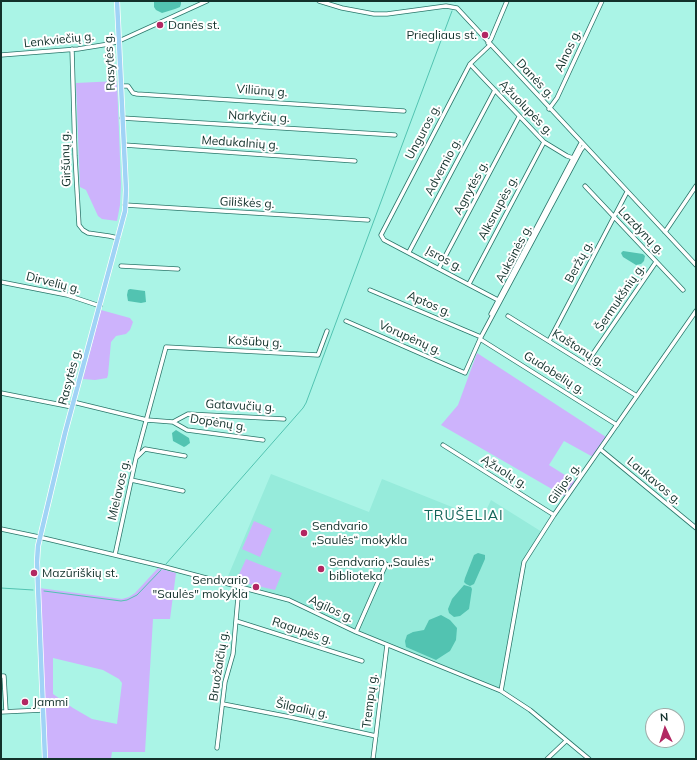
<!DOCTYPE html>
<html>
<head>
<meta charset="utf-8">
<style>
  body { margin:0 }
  #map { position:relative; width:697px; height:760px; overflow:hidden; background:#aaf4e6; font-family:Mulish,sans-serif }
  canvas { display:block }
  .frame { position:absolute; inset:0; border:2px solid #12312b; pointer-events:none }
  .north { position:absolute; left:645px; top:708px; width:40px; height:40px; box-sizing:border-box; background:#fff; border:1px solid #a0adaa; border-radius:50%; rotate:356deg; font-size:11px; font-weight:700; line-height:16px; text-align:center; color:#12312b }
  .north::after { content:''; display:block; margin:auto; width:14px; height:18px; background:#b22762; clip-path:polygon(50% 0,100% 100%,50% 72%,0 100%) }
</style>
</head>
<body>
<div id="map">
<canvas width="697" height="760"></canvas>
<div class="frame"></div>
<div class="north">N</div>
</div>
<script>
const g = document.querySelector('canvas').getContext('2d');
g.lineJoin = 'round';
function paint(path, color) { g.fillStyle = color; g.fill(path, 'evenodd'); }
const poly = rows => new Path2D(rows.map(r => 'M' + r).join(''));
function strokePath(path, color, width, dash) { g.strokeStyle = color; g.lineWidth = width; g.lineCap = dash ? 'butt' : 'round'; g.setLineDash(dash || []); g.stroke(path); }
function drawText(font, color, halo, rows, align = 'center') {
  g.font = font + ' Mulish,sans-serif'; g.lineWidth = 4; g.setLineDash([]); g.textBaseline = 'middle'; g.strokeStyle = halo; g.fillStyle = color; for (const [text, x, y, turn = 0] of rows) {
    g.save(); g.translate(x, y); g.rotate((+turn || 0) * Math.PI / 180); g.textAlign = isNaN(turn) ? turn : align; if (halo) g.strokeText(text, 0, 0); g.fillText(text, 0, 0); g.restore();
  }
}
const built = poly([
  [271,474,369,512,382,479,482,519,491,500,542,532,522,564,499,687,495,688,352,628,293,600,226,581]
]);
const green = poly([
  [117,81,121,184,120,205,117,221,102,219,98,216,86,190,80,187,76,83],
  [101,310,130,318,133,322,130,330,126,334,116,336,111,342,108,375,107,378,95,380,83,379],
  [477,353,606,437,593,457,564,441,549,465,576,482,564,496,441,425,458,405],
  [254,521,272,529,260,557,242,549],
  [246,559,282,573,275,590,236,581],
  [158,568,176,573,170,619,153,619,145,752,112,752,111,759,48,759,39,588,122,599,129,597,135,593],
  [53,658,103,670,119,679,122,683,117,724,92,719,73,708,53,694]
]);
const water = poly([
  [154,1,181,1,181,4,180,7,175,9,162,13,156,10,154,7],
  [623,251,643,254,645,256,644,261,641,264,636,265,623,257,621,253],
  [130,289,145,291,146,302,141,303,128,301,127,295,128,290],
  [176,430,189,438,190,443,186,446,184,447,173,441,172,433],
  [478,553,485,555,485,559,474,584,470,586,466,584,464,582,465,578,474,555],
  [464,585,471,587,472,589,469,609,460,616,454,617,449,613,448,609,452,599],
  [441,615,450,620,457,628,456,640,450,651,436,660,406,647,405,641,407,635,413,632,424,630,429,620]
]);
const stream = poly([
  [455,2,455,1],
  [166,564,303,408,306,403,452,11],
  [1,588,33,590],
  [44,591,121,601,127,600,137,595,161,570]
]);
const minor = poly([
  [319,1,342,8,374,14,387,14,446,6,457,8,696,265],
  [488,43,491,39,507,1],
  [490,45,470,64,381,235,384,240,498,300],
  [72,49,75,156,79,225,83,230,88,233,109,236,118,238],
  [1,55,78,49,109,44,119,41,207,1],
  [470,64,544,142,567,156,573,158],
  [122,86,128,86,133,93,137,94,404,111],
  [549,109,557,98,602,1],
  [122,118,395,135],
  [124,145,355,161],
  [585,186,683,290],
  [125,205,368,220],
  [665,232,696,186],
  [409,252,495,90],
  [121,266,178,269],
  [439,268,519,117],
  [1,282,67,295,100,306],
  [469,284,544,142],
  [370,290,481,337],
  [491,314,581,143],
  [508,316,637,396],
  [346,321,465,373,481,337,581,150,584,146],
  [480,339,617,425],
  [549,341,627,192],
  [586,364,656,262],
  [1,393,72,407],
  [73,402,147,420,173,422,187,430,263,440],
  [173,422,188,414,284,419],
  [443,445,554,515],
  [600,449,696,528],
  [136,458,166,347,318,355,327,331],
  [131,480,183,491],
  [1,529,39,537,161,566,289,600,356,632,501,691,530,710,589,759],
  [115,555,136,458,145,449,185,456],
  [236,621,362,661],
  [356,632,386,564],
  [1,676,4,676,6,711],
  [501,691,524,562,554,515,696,311],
  [223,704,290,717,376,736],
  [1,712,43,710],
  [217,748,225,682,233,654,239,586],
  [373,759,387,645],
  [547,759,566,741]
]);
const major = poly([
  [45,759,37,562,38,546,65,433,125,211,126,190,117,1]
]);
const markers = [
  [160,25,4,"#b22762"],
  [485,35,4,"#b22762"],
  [304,533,4,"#b22762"],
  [321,569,4,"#b22762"],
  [34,573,4,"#b22762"],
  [256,587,4,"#b22762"],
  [25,702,4,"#b22762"]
];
const poiNames = [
  ["Danės st.",168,25],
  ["Priegliaus st.",477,35,"right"],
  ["Sendvario",312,526],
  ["„Saulės“ mokykla",312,540],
  ["Sendvario „Saulės“",329,562],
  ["biblioteka",329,576],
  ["Mazūriškių st.",42,573],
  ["Sendvario",248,580,"right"],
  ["\"Saulės\" mokykla",248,594,"right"],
  ["Jammi",33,702]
];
const streetNames = [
  ["Lenkviečių g.",59,40,-6],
  ["Alnos g.",568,51,-65],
  ["Rasytės g.",110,62,-93],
  ["Danės g.",535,79,47],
  ["Viliūnų g.",262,91,4],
  ["Ąžuolupės g.",526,108,46],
  ["Narkyčių g.",259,117,3],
  ["Unguros g.",423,132,-62],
  ["Medukalnių g.",240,143,4],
  ["Giršūnų g.",66,159,-92],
  ["Advernio g.",443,167,-62],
  ["Agnytės g.",471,188,-62],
  ["Giliškės g.",247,203,3],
  ["Alksnupės g.",498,208,-62],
  ["Lazdynų g.",641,231,46],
  ["Auksinės g.",514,254,-62],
  ["Įsros g.",444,259,28],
  ["Beržų g.",579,262,-62],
  ["Dirvelių g.",53,283,14],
  ["Šermukšnių g.",620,298,-56],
  ["Aptos g.",429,304,23],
  ["Vorupėnų g.",410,338,24],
  ["Košūbų g.",255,342,3],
  ["Kaštonų g.",578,348,32],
  ["Gudobelių g.",554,373,32],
  ["Rasytės g.",70,377,-75],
  ["Gatavučių g.",240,406,3],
  ["Dopėnų g.",218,423,9],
  ["Ąžuolų g.",504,472,32],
  ["Laukavos g.",654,481,40],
  ["Gilijos g.",564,484,-55],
  ["Mielavos g.",119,490,-77],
  ["Agilos g.",331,609,25],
  ["Ragupės g.",302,631,18],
  ["Bruožaičių g.",219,666,-81],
  ["Trempų g.",370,701,-83],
  ["Šilgalių g.",302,709,12]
];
const quarterNames = [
  ["TRUŠELIAI",464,516]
];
paint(built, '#96ebdb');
paint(green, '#cdb3fc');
paint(water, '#52c3b1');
strokePath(stream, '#52c3b1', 1);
strokePath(minor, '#2a766a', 5);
strokePath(major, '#fff', 6);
strokePath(minor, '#fff', 3.5);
strokePath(major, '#a0d3f6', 4.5);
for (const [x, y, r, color] of markers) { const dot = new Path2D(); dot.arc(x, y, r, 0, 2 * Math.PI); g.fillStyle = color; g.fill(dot); strokePath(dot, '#fff', 1.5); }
drawText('12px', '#12312b', '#fff', poiNames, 'left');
drawText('12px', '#12312b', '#fff', streetNames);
g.letterSpacing = '1px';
drawText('14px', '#14655a', '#fff', quarterNames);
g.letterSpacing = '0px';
</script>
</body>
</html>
